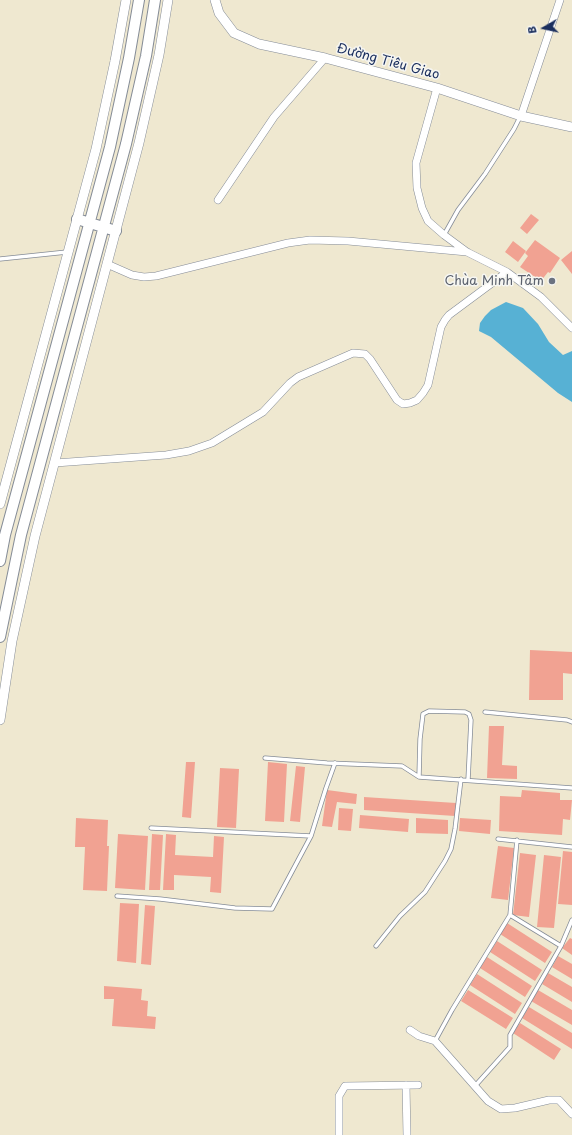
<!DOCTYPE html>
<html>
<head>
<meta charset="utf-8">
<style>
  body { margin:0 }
  #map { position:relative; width:572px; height:1135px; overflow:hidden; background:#efe8d0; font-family:"Playpen Sans",sans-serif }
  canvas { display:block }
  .north { position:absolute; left:524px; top:8px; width:40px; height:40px; -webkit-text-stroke:3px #f6f6f2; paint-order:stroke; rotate:261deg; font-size:11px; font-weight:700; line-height:16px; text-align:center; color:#1b2f5e }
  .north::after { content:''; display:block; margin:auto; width:14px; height:18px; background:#1b2f5e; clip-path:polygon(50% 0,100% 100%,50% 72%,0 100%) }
</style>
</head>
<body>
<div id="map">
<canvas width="572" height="1135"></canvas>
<div class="north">B</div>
</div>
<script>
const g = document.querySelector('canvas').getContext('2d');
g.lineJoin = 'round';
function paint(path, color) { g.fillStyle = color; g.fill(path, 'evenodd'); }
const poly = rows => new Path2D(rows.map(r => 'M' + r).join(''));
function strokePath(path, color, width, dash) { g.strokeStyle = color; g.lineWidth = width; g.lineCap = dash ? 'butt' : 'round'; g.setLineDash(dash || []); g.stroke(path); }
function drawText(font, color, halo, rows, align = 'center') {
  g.font = font + ' "Playpen Sans",sans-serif'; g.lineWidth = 3; g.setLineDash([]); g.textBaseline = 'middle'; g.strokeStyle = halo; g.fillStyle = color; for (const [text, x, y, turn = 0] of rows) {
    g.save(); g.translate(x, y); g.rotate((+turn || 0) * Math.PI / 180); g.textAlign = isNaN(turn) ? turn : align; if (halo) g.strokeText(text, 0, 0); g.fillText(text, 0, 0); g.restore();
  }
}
const water = poly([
  [506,302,523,308,538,324,549,342,563,355,572,351,572,402,558,393,491,337,479,331,480,323,485,316,491,310]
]);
const building = poly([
  [531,214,539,220,527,234,520,228],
  [535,240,560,258,550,273,548,272,541,281,520,267,528,256,525,253],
  [513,241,526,251,518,262,505,252],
  [572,251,572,274,561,260],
  [530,650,572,652,572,674,563,673,563,700,529,700],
  [489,726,504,726,502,765,517,766,517,779,487,778],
  [186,762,195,762,191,818,182,817],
  [268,762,287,764,284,822,265,821],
  [296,766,305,767,300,822,290,821],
  [220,768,239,769,236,828,217,827],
  [327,790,357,794,356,804,337,802,332,827,322,826],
  [522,790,560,793,560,800,572,800,570,820,563,819,562,835,499,831,500,796,521,797],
  [364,797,456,803,455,816,364,810],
  [339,808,353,809,351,831,338,830],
  [360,815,409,819,408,832,359,828],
  [76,818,108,820,107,846,109,846,107,891,83,890,85,847,75,847],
  [416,818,448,820,448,834,416,833],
  [460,818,491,820,490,834,459,831],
  [118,834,148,836,145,890,115,888],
  [152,834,163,835,160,890,149,890],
  [166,834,176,835,175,855,213,857,214,836,224,837,221,893,210,892,211,877,174,875,174,890,163,890],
  [498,846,514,848,508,900,491,898],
  [563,851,572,852,572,905,558,904],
  [520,853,536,855,529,917,513,915],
  [544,855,561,857,554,928,537,927],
  [120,903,139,904,136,963,117,961],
  [145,905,155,906,151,965,141,964],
  [507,923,552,952,545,963,500,934],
  [570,938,572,939,572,955,562,948],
  [497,941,542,970,535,981,490,952],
  [558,956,572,964,572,979,552,967],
  [487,957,532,986,525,997,480,968],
  [548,973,572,987,572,1002,542,984],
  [477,974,522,1003,515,1014,470,985],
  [104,986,142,989,141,1000,148,1001,147,1016,156,1017,155,1029,112,1026,114,999,104,999],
  [468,990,513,1018,506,1029,461,1001],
  [538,990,572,1010,572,1025,531,1001],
  [529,1007,572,1033,572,1049,522,1018],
  [520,1023,561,1049,554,1060,513,1033]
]);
const service = poly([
  [444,235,458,210,485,174,514,129,520,117],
  [0,259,67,252],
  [485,712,567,720,572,722],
  [265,758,327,763,402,766,419,777,572,788],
  [419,777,420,739,423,714,429,711,465,712,469,714,471,720,468,780],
  [151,828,311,836],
  [498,839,572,847],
  [117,896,160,899,235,908,272,909,311,836,326,788,335,763],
  [510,915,561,946],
  [376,946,400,916,425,892,445,861,451,849,455,829,461,779],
  [435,1041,452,1010,510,915,517,840],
  [475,1086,510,1047,510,1035,561,946,572,920]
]);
const minor = poly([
  [437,88,416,163,417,188,422,208,428,221,444,235,467,252,507,272],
  [521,116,560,0],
  [218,200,274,117,325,58],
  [107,264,132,275,144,277,156,276,288,243,310,240,348,241,467,252],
  [55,463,166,455,189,451,212,443,263,412,290,383,298,377,353,353,365,354,370,359,397,400,403,404,410,403,417,400,423,393,428,385,441,327,445,320,449,315,507,272,541,297,572,328],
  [410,1030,419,1036,435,1041,488,1101,501,1109,515,1108,549,1100,559,1100,572,1114],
  [406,1085,407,1135],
  [339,1135,339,1096,345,1086,418,1085]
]);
const tertiary = poly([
  [215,0,219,13,234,33,259,44,325,58,437,88,521,116,572,127],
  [0,504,96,149,115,61,126,0],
  [0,720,12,641,35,536,139,143,159,55,168,0]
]);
const secondary = poly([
  [77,219,116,231],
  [0,561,5,535,110,147,129,58,139,0],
  [0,637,21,535,126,144,146,56,155,0]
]);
const markers = [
  [552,281,4,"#6b7280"]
];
const streetNames = [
  ["Đường Tiêu Giao",388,62,15]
];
const worshipNames = [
  ["Chùa Minh Tâm",544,281]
];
paint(water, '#57b1d4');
paint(building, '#f1a292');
strokePath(service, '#858c97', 5);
strokePath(minor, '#858c97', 8);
strokePath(tertiary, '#858c97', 10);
strokePath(secondary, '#858c97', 12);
strokePath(service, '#fff', 3.5);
strokePath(minor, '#fff', 7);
strokePath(tertiary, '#fff', 9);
strokePath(secondary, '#fff', 10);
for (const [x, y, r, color] of markers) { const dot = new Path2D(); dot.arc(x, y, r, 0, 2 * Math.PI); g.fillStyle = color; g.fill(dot); strokePath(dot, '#f6f6f2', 1.5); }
drawText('13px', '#1b2f5e', '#f6f6f2', streetNames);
drawText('13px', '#5b616d', '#f6f6f2', worshipNames, 'right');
</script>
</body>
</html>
